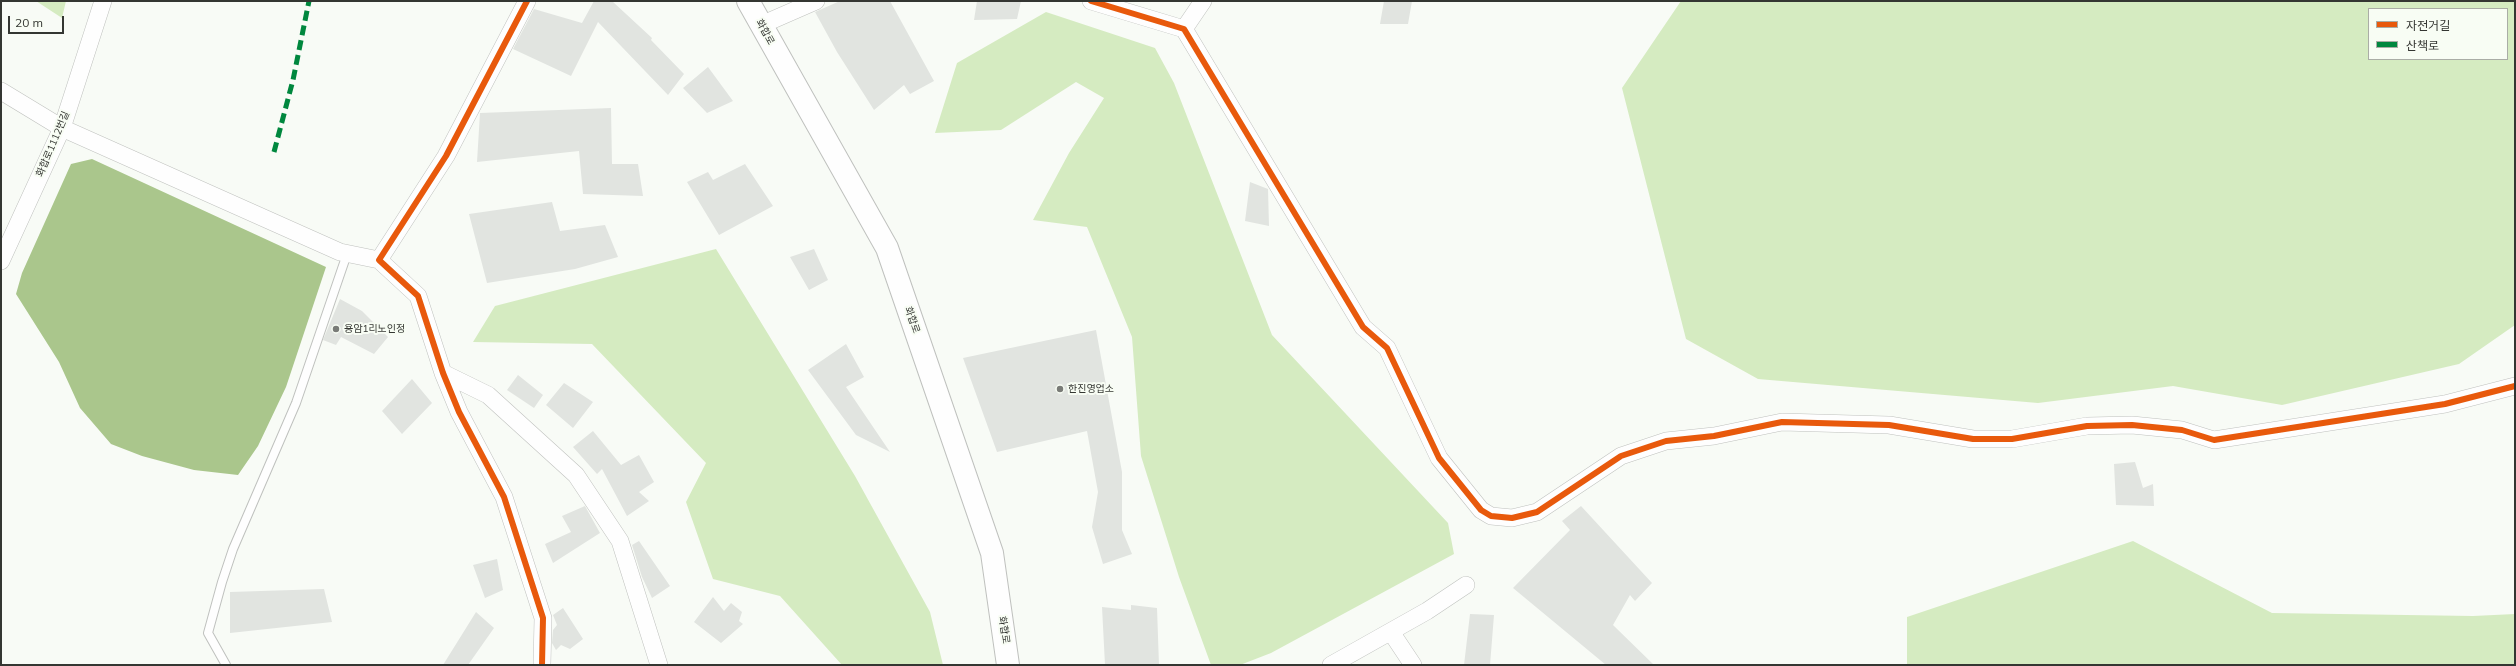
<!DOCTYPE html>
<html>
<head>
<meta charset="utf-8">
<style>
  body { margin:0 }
  #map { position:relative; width:2516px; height:666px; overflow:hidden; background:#f8fbf6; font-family:Mulish,"Noto Sans KR",sans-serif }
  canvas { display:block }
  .frame { position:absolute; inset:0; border:2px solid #343632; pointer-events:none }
  .legend { position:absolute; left:2368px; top:8px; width:140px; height:52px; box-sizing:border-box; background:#f8fdf4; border:1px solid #aaada6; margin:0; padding:5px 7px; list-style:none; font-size:12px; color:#343632 }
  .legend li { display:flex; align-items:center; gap:8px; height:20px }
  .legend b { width:20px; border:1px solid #aaada6 }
  .scale { position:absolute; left:8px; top:16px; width:56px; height:18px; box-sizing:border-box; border:2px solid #343632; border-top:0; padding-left:5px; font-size:12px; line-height:14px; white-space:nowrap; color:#343632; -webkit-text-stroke:3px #f8fdf4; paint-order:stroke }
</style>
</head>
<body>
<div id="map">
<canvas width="2516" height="666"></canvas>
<div class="frame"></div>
<ul class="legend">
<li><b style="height:5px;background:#e8590c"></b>자전거길</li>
<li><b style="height:5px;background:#00873e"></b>산책로</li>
</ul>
<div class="scale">20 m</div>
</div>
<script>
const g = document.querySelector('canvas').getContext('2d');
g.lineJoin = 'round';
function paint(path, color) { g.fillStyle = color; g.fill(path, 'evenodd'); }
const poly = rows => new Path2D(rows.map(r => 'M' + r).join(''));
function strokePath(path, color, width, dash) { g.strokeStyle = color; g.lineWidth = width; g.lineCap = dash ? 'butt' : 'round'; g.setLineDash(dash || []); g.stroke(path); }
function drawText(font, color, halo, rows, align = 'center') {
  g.font = font + ' Mulish,"Noto Sans KR",sans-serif'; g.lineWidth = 4; g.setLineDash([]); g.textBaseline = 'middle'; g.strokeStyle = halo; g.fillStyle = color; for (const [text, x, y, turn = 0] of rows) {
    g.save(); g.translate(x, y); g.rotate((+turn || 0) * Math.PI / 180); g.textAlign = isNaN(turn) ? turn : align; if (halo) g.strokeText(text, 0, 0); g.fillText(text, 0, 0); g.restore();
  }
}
const green = poly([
  [36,1,66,1,62,18],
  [1681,1,2515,1,2515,325,2459,364,2282,405,2173,386,2038,403,1758,379,1686,339,1622,88],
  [2369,9,2507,9,2507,59,2369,59],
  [1046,12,1155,48,1174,83,1272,335,1448,523,1454,554,1271,653,1240,665,1211,665,1179,577,1141,456,1132,337,1087,227,1033,220,1069,153,1104,98,1076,82,1001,130,935,133,957,63],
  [716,249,855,476,930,612,943,665,842,665,780,596,713,579,686,502,706,463,592,344,473,342,495,306],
  [2133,541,2272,613,2473,616,2515,614,2515,665,1907,665,1907,617]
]);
const water = poly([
  [92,159,326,267,286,387,258,446,238,475,194,470,142,456,111,444,80,408,59,362,16,294,22,273,71,164]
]);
const building = poly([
  [594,1,612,1,652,38,651,40,684,74,668,95,598,22,571,76,513,49,534,9,582,23],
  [840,1,890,1,934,81,910,94,904,85,874,110,837,52,815,12],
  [977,1,1021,1,1017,19,974,20],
  [1384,1,1412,1,1408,24,1380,24],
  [708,67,733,101,707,113,683,88],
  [611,108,612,164,638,164,643,196,583,194,579,151,477,162,480,113],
  [745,164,773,206,719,235,687,182,708,172,713,180],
  [1250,182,1268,189,1269,226,1245,221],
  [552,202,560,231,605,225,618,257,575,269,487,283,469,214],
  [814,249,828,280,809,290,790,257],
  [340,299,362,311,388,337,374,354,341,337,336,345,323,340],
  [1096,330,1122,472,1122,530,1132,554,1103,564,1092,527,1098,492,1087,431,997,452,963,358],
  [846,344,864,377,846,387,890,452,856,435,808,370],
  [518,375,543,395,534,408,507,390],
  [412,379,432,403,402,434,382,411],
  [564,383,593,402,573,428,546,405],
  [593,431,621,465,639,455,654,482,639,492,649,501,627,516,602,469,597,474,573,447],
  [2135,462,2143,488,2153,484,2154,506,2116,505,2114,464],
  [585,506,600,533,553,563,545,544,571,532,562,516],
  [1581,506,1652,583,1635,601,1630,595,1613,625,1654,665,1606,665,1513,588,1570,530,1562,521],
  [639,541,670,586,652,598,642,577,632,545],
  [497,559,503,590,485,598,473,565],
  [324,589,332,622,230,633,230,592],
  [713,597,724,611,731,603,742,612,739,621,743,624,721,643,694,622],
  [1131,605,1157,608,1159,665,1105,665,1102,607,1131,610],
  [563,608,583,639,570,649,561,645,556,650,552,643,553,630,557,625,553,615],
  [476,612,494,628,468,665,443,665],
  [1470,614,1494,615,1490,665,1464,665]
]);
const lane = poly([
  [226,665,208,633,222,582,233,549,296,403,347,254]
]);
const street = poly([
  [527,1,446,156,379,260,418,296,443,373,459,412,504,497,543,618,542,665],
  [1091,1,1184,29,1363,327,1387,348,1439,458,1481,510,1491,516,1512,518,1537,512,1621,456,1666,441,1714,436,1782,422,1889,425,1973,439,2012,439,2087,426,2132,425,2182,430,2214,440,2445,404,2515,386],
  [761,25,816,1],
  [1184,29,1203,1],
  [1,91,62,128,340,252,379,260],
  [1,261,62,128,103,1],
  [443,373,488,395,576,475,620,541,659,665],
  [1391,632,1413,665],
  [1331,665,1427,611,1466,585]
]);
const secondary = poly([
  [748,1,887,248,992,553,1008,665]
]);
const quiet = poly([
  [274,152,293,80,309,1]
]);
const cycleway = poly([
  [527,1,446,156,379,260,418,296,443,373,459,412,504,497,543,618,542,665],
  [1091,1,1184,29,1363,327,1387,348,1439,458,1481,510,1491,516,1512,518,1537,512,1621,456,1666,441,1714,436,1782,422,1889,425,1973,439,2012,439,2087,426,2132,425,2182,430,2214,440,2445,404,2515,386]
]);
const markers = [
  [336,329,4,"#797b77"],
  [1060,389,4,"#797b77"]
];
const streetNames = [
  ["화합로",765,32,61],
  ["화합로1112번길",53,144,-67],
  ["화합로",912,320,71],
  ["화합로",1004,630,81]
];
const poiNames = [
  ["용암1리노인정",344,329],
  ["한진영업소",1068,389]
];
paint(green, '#d5ebc1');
paint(water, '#aac68c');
paint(building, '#e1e4e0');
strokePath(lane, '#bfc1be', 10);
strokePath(street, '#bfc1be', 18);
strokePath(secondary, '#bfc1be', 24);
strokePath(lane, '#fefefe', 8);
strokePath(street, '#fefefe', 17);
strokePath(secondary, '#fefefe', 22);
strokePath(quiet, '#00873e', 5, [10, 5]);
strokePath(cycleway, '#e8590c', 6);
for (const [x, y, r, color] of markers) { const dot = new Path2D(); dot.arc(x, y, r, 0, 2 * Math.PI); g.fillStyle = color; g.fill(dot); strokePath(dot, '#f8fdf4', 1.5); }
drawText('10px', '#343632', '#f8fdf4', streetNames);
drawText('10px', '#343632', '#f8fdf4', poiNames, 'left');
</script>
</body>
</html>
